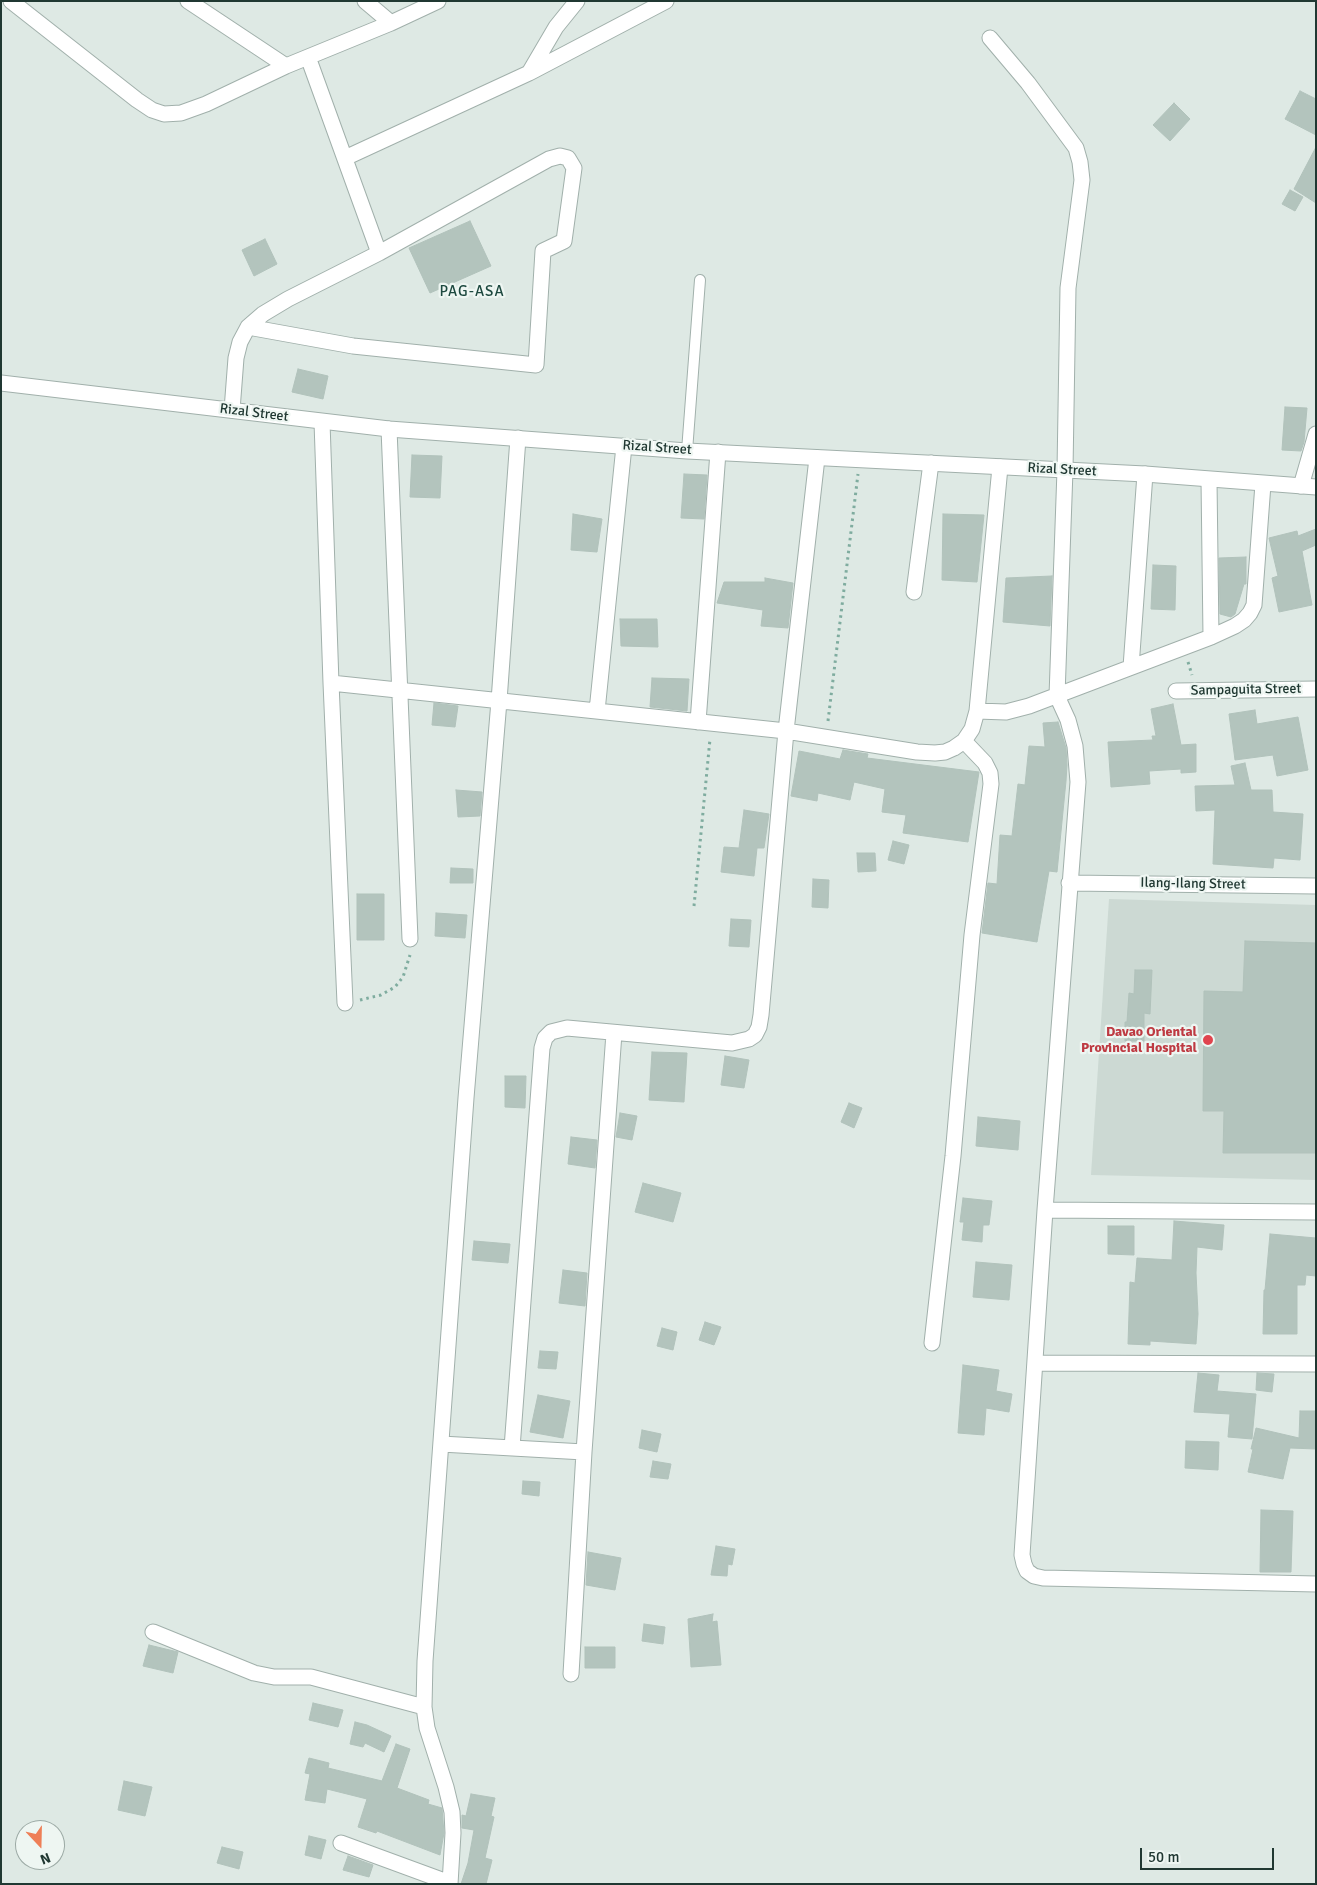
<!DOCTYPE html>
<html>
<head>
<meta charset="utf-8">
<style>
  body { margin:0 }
  #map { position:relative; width:1317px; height:1885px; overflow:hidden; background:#dee9e4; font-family:Signika,sans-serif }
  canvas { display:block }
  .frame { position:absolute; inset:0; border:2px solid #203832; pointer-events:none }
  .north { position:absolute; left:15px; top:1820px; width:50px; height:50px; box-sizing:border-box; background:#eef6f2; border:1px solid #9caaa5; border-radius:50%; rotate:159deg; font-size:14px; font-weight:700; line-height:20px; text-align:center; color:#203832 }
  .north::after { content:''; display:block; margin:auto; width:18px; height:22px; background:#ee7f57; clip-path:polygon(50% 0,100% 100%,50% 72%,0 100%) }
  .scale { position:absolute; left:1140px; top:1848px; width:134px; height:22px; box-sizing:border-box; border:2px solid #203832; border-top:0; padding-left:6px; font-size:15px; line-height:18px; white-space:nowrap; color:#203832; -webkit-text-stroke:4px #eef6f2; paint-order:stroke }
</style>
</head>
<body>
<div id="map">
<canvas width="1317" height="1885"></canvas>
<div class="frame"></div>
<div class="north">N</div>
<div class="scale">50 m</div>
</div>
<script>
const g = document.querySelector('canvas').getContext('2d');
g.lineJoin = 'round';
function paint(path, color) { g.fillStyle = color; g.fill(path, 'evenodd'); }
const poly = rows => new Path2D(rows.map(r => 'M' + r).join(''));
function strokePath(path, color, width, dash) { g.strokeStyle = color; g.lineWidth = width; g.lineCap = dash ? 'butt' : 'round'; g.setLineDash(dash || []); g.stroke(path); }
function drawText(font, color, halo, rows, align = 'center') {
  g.font = font + ' Signika,sans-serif'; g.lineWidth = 4.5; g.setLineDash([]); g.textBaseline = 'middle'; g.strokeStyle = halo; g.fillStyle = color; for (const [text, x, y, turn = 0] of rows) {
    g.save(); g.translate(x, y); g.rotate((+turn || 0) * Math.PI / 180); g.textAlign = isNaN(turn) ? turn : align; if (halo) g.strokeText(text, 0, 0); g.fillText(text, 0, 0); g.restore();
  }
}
const built = poly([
  [1109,899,1316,905,1316,1180,1091,1175]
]);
const building = poly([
  [1300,91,1316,99,1316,135,1285,119,1300,91],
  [1174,103,1190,119,1170,141,1153,125,1174,103],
  [1316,147,1316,203,1294,189,1316,147],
  [1290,190,1303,197,1295,211,1282,204,1290,190],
  [470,221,491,266,430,293,409,248,470,221],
  [265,239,277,264,254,276,242,250,265,239],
  [298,369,328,376,323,399,292,392,298,369],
  [1285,407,1307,408,1304,442,1301,451,1282,450,1285,407],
  [412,455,442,456,440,498,410,497,412,455],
  [684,474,707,475,704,519,681,518,684,474],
  [573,514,602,519,597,552,571,550,573,514],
  [943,514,984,515,977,582,942,580,943,514],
  [1316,529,1316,545,1302,551,1312,605,1279,612,1272,578,1278,576,1269,538,1297,531,1298,536,1316,529],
  [1246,557,1246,584,1244,584,1235,614,1231,617,1220,614,1219,558,1246,557],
  [1153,565,1176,566,1175,610,1151,609,1153,565],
  [1052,576,1050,626,1003,622,1006,578,1052,576],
  [765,578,793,583,788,628,761,626,763,610,717,603,724,582,765,582,765,578],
  [620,619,657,619,658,647,621,646,620,619],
  [652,678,689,679,687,711,650,707,652,678],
  [434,703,458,706,455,727,432,725,434,703],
  [1173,704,1181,745,1196,744,1196,772,1181,773,1181,769,1149,771,1150,784,1111,787,1108,742,1153,740,1152,736,1156,736,1151,709,1173,704],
  [1255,710,1257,724,1298,717,1308,770,1277,776,1273,755,1235,760,1229,714,1255,710],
  [1058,722,1066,748,1067,765,1066,781,1057,872,1049,871,1037,942,982,933,988,883,997,884,1000,835,1012,836,1018,784,1025,785,1029,746,1045,747,1043,723,1058,722],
  [843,750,868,754,867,758,979,772,968,842,903,833,906,815,882,812,885,789,854,782,850,800,818,793,817,801,791,796,799,751,840,759,843,750],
  [1245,763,1251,790,1272,790,1273,812,1303,814,1300,860,1274,858,1273,868,1213,864,1215,810,1196,811,1195,786,1235,785,1231,766,1245,763],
  [456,790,482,792,480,816,458,817,456,790],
  [744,810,769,814,764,848,757,848,754,876,721,872,724,847,739,848,744,810],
  [893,841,909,845,904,864,888,860,893,841],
  [857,853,875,853,876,871,858,872,857,853],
  [451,868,473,869,473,883,450,883,451,868],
  [813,879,829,880,828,908,812,907,813,879],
  [357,894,384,894,384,940,357,940,357,894],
  [436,913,467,915,465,938,435,936,436,913],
  [731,919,751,920,749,947,729,946,731,919],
  [1245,941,1316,943,1316,1153,1223,1153,1224,1111,1203,1111,1204,991,1243,992,1245,941],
  [1135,970,1152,970,1150,1014,1144,1013,1144,1041,1125,1041,1125,1022,1127,1022,1129,993,1134,994,1135,970],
  [652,1052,687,1053,684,1102,649,1100,652,1052],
  [725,1056,749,1060,744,1088,721,1085,725,1056],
  [505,1076,526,1076,525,1108,505,1107,505,1076],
  [849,1103,862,1108,854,1128,841,1122,849,1103],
  [620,1113,637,1116,632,1140,616,1137,620,1113],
  [978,1117,1020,1121,1018,1150,976,1146,978,1117],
  [571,1137,597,1140,595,1168,568,1164,571,1137],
  [643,1183,681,1193,673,1222,635,1212,643,1183],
  [963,1198,992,1201,989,1225,983,1225,982,1242,962,1240,964,1222,960,1222,963,1198],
  [1174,1221,1224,1225,1222,1250,1197,1247,1196,1273,1198,1314,1196,1344,1150,1341,1150,1345,1128,1344,1130,1282,1135,1283,1137,1258,1172,1260,1174,1221],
  [1108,1226,1134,1226,1134,1255,1108,1254,1108,1226],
  [1270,1234,1316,1238,1316,1276,1306,1275,1305,1285,1297,1285,1297,1334,1263,1334,1264,1290,1265,1290,1270,1234],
  [474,1241,510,1244,508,1263,472,1260,474,1241],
  [976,1262,1012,1265,1009,1300,973,1297,976,1262],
  [563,1270,587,1273,585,1306,559,1303,563,1270],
  [705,1322,721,1327,714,1345,699,1340,705,1322],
  [662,1328,677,1332,673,1350,657,1346,662,1328],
  [540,1351,558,1352,556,1369,538,1368,540,1351],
  [963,1365,999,1370,996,1391,1012,1394,1009,1412,986,1408,984,1435,958,1433,963,1365],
  [1198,1373,1219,1375,1217,1391,1256,1394,1252,1439,1228,1437,1230,1414,1194,1412,1198,1373],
  [1257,1373,1274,1374,1272,1392,1256,1390,1257,1373],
  [538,1395,570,1401,563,1438,530,1432,538,1395],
  [1300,1411,1316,1411,1316,1449,1290,1448,1283,1479,1248,1472,1253,1449,1251,1449,1256,1428,1299,1438,1300,1411],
  [642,1430,661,1434,657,1452,639,1448,642,1430],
  [1186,1441,1219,1442,1218,1470,1185,1468,1186,1441],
  [653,1461,671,1464,668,1479,650,1477,653,1461],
  [523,1481,540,1482,539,1496,522,1494,523,1481],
  [1261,1510,1293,1511,1291,1572,1260,1572,1261,1510],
  [716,1546,735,1549,732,1565,728,1564,727,1576,711,1575,716,1546],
  [588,1552,621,1558,615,1590,586,1585,588,1552],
  [713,1614,712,1622,717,1621,721,1665,691,1667,688,1619,713,1614],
  [644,1624,665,1627,663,1644,642,1641,644,1624],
  [149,1645,178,1652,173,1673,143,1666,149,1645],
  [585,1647,615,1647,615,1668,585,1668,585,1647],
  [313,1703,343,1710,338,1727,309,1720,313,1703],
  [355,1722,367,1725,391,1736,384,1752,365,1743,363,1747,350,1744,355,1722],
  [396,1744,410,1749,397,1788,429,1800,428,1804,442,1808,444,1833,440,1855,377,1831,376,1833,358,1827,367,1799,327,1789,325,1803,305,1800,310,1774,305,1773,309,1758,329,1763,328,1768,382,1781,396,1744],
  [124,1781,152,1787,145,1816,118,1810,124,1781],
  [471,1794,495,1798,491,1816,494,1817,485,1858,492,1860,486,1884,461,1884,468,1863,474,1830,462,1828,462,1815,466,1816,471,1794],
  [309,1836,326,1840,321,1859,305,1855,309,1836],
  [222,1847,243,1852,239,1869,217,1863,222,1847],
  [348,1856,373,1865,369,1877,343,1870,348,1856]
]);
const path = poly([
  [1188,662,1192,675],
  [828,721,858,474],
  [694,906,710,739],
  [360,1000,381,995,395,987,403,977,410,955]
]);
const service = poly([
  [687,451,700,280]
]);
const minor = poly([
  [11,1,137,100,152,110,164,114,181,113,206,104,286,66,391,23],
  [188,1,286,66],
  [365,1,391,23,438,1],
  [990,38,1028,83,1076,148,1080,162,1082,180,1068,288,1065,470,1057,696,1068,720,1075,746,1078,782,1045,1210,1022,1555,1024,1564,1027,1571,1034,1576,1043,1578,1316,1584],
  [308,57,379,253],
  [529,73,556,27,577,1],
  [345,158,529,73,666,1],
  [232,410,236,358,240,342,248,327,263,314,288,299,379,253,549,159,560,156,568,158,574,168,564,241,543,251,536,365,353,346,248,327],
  [322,422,331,683,345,1003],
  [389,429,410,939],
  [1209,480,1211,637],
  [1301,486,1316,434],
  [914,592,931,463],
  [1131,667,1145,474],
  [331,683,786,731,917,752,935,753,945,752,954,748,964,741,972,729,977,711,1000,467],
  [1176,691,1316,689],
  [597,711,624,446],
  [977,711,1006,712,1029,706,1211,637,1235,626,1244,620,1250,613,1254,605,1263,484],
  [698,722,718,452],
  [1069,883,1316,886],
  [1045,1210,1316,1212],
  [932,1343,953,1156,972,935,991,784,990,773,985,763,964,741],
  [1035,1363,1316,1364],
  [441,1444,584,1452],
  [512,1448,542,1048,545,1038,551,1032,567,1028,732,1043,749,1039,755,1035,759,1027,761,1015,786,731,817,458],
  [153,1632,254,1673,274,1677,311,1677,424,1707],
  [571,1674,584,1452,614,1033],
  [341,1843,450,1883],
  [450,1884,453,1833,452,1812,446,1787,427,1728,424,1707,425,1661,466,1098,499,701,518,438]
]);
const tertiary = poly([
  [1,383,389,429,687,451,1145,474,1316,487]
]);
const markers = [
  [1208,1040,6,"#e0444e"]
];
const streetNames = [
  ["Rizal Street",254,413,7],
  ["Rizal Street",657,448,4],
  ["Rizal Street",1062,470,3],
  ["Sampaguita Street",1246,690,-1],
  ["Ilang-Ilang Street",1193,884,1]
];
const healthNames = [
  ["Davao Oriental",1197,1032],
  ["Provincial Hospital",1197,1048]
];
const neighbourhoodNames = [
  ["PAG-ASA",472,292]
];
paint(built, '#ccd9d3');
paint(building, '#b3c4bd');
strokePath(building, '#b1c2bb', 1);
strokePath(service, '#a1b0ab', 12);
strokePath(minor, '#a1b0ab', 17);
strokePath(tertiary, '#a1b0ab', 17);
strokePath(path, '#7fac9f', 3, [2.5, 4]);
strokePath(service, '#fff', 10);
strokePath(minor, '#fff', 15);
strokePath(tertiary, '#fff', 15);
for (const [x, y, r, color] of markers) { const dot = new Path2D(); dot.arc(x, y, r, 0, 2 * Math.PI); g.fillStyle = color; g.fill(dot); strokePath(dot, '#eef6f2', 2); }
drawText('14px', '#203832', '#eef6f2', streetNames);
drawText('bold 14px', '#be3a42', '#eef6f2', healthNames, 'right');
g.letterSpacing = '1px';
drawText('15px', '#1d493f', '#eef6f2', neighbourhoodNames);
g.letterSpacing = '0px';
</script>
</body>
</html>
